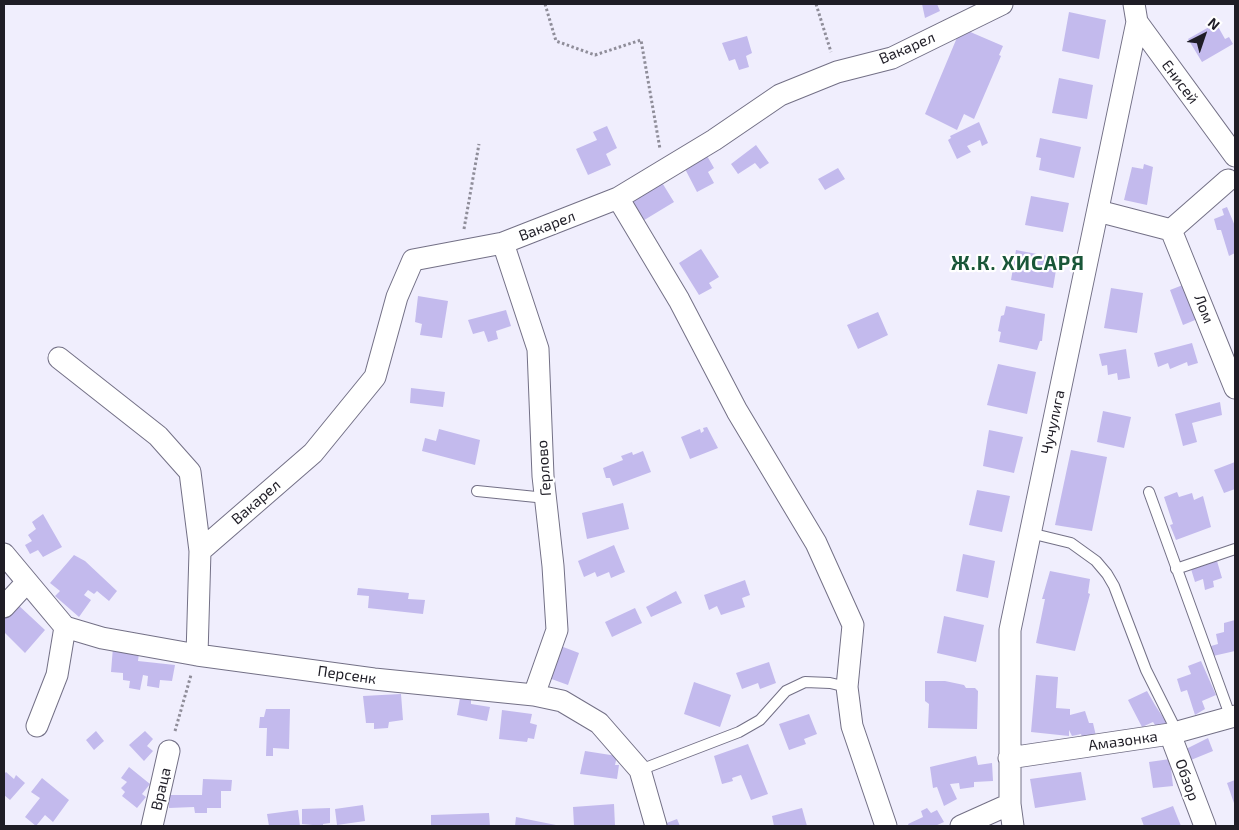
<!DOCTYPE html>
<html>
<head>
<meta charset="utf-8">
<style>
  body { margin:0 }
  #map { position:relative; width:1239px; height:830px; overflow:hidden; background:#f0eefd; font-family:"Exo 2",sans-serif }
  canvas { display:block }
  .frame { position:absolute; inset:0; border:5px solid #1f1d26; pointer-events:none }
  .north { position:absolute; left:1179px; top:10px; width:50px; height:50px; -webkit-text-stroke:4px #fff; paint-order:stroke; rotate:41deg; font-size:14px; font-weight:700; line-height:20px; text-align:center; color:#1f1d26 }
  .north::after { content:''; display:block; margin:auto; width:18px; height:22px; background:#1f1d26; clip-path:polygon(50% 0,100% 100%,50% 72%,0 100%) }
</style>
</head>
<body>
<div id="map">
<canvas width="1239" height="830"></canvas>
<div class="frame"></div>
<div class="north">N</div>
</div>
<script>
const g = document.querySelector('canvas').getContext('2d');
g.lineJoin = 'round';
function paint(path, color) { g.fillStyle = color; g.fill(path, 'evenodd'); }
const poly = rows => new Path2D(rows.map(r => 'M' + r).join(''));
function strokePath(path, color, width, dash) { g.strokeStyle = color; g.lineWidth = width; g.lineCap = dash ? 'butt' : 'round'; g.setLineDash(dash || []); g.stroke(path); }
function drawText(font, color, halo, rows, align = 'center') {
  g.font = font + ' "Exo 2",sans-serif'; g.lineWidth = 4.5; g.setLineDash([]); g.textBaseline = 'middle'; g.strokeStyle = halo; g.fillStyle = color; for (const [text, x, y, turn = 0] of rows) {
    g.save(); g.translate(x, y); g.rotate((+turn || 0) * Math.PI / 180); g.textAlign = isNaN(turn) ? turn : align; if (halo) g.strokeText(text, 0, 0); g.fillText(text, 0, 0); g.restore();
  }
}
const building = poly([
  [922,4,937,4,940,11,925,18],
  [1069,12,1106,20,1099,59,1062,51],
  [1216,23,1225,39,1229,37,1233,44,1202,62,1188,39],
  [961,28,1003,46,999,55,1001,56,974,119,964,114,957,130,925,114],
  [747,36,752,53,746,56,749,67,739,70,735,59,729,61,722,43],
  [1059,78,1093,85,1087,119,1052,113],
  [979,122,988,143,982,146,980,140,967,146,971,152,957,159,948,140,951,138,950,136],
  [607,126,617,148,606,154,611,165,588,175,576,149,597,140,593,132],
  [1040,138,1081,147,1074,178,1039,170,1041,158,1036,157],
  [756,145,769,163,760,169,755,163,738,174,731,164],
  [706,154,714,168,708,172,714,183,697,192,684,167],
  [1144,164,1153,167,1147,205,1124,200,1132,167,1143,169],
  [838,168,845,179,825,190,818,179],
  [661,181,674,202,641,222,628,200],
  [1031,196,1069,203,1063,232,1025,225],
  [1227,207,1235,226,1235,253,1229,256,1221,230,1217,230,1214,219,1224,215,1222,209],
  [701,249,719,277,709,283,712,288,699,295,679,263],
  [1016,250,1058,258,1053,288,1011,280],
  [1188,283,1200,318,1183,325,1170,290],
  [1111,288,1143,293,1137,333,1104,328],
  [418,296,448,301,442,338,420,335,422,324,415,322],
  [1006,306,1045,314,1042,341,1040,341,1037,350,999,342,1001,332,998,331,1001,316,1004,315],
  [506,310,511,326,496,331,498,339,488,342,484,331,473,334,468,320],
  [878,312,888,335,858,349,847,325],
  [1192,343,1198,363,1188,366,1187,362,1170,369,1168,363,1158,367,1154,353],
  [1126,349,1130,378,1118,380,1117,373,1108,375,1107,365,1102,366,1099,354],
  [998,364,1036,372,1027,414,987,405],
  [411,388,445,392,443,407,410,403],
  [1220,402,1222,415,1192,423,1197,442,1183,446,1175,414],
  [1103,411,1131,417,1124,448,1097,442],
  [707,427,718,448,690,459,681,437,700,429,701,433,704,431,703,428],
  [439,429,480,440,475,465,422,451,425,438,436,441],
  [989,430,1023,437,1014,473,983,466],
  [1071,450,1107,457,1092,531,1055,525],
  [643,451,651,472,613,486,610,478,606,478,603,468,623,460,621,456,632,452,633,455],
  [1235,462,1235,489,1224,493,1214,470],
  [977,490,1010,496,1002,532,969,525],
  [1177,492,1179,497,1192,493,1194,500,1203,496,1211,527,1176,540,1170,525,1173,524,1164,497],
  [623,503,629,529,587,539,582,513],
  [43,514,62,547,43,557,38,550,30,554,25,545,32,541,28,535,36,529,32,522],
  [614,545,625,572,611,578,609,572,597,577,595,572,584,577,578,561],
  [963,554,995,561,988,598,956,591],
  [74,555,85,561,117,591,109,601,97,591,94,594,88,590,84,595,91,600,79,617,55,596,60,591,50,583],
  [1217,561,1222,578,1213,581,1214,587,1205,590,1203,579,1195,582,1191,569],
  [1050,571,1090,579,1088,593,1090,594,1075,651,1036,643,1045,599,1042,599],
  [745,580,750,595,742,598,745,607,721,615,717,606,709,610,704,595],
  [358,588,409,593,408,599,425,600,423,614,368,608,369,596,357,595],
  [676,591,682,603,651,617,646,607],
  [16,603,45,630,25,653,4,632,4,617],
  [635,608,642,623,612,637,605,622],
  [944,616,984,625,976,662,937,653],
  [1235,620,1235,651,1213,656,1211,646,1218,644,1216,634,1224,632,1224,623],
  [558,645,579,653,568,685,546,677],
  [113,647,139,653,138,661,175,665,172,681,160,680,159,688,147,686,148,676,143,675,140,690,129,688,130,681,123,680,123,673,111,672],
  [1201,661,1216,695,1202,701,1205,709,1195,715,1187,690,1181,692,1177,679,1191,674,1188,666],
  [769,662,776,683,760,689,758,683,742,689,736,673],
  [1036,675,1058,677,1056,708,1070,709,1070,715,1085,711,1089,723,1093,723,1096,736,1083,740,1081,734,1072,736,1069,730,1069,736,1031,732],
  [925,681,945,681,964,685,966,688,975,688,978,691,977,729,928,728,929,704,925,701],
  [694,682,731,695,720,727,684,714],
  [1147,691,1155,705,1170,728,1160,732,1153,722,1142,727,1128,700],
  [401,694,403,720,389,722,388,728,374,729,374,723,366,723,363,696],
  [460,698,471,699,471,704,490,707,487,721,457,715],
  [266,709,290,709,289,749,273,748,273,756,266,756,267,728,259,728,260,717,264,717],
  [502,710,532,714,530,723,537,725,534,739,528,738,527,742,499,739],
  [809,714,817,734,804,739,806,744,789,750,779,724],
  [96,731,104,741,94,750,86,740],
  [145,731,153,739,147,746,153,751,144,761,129,745],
  [1208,738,1213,751,1191,760,1186,749],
  [748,744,768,794,751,800,741,775,732,778,733,781,722,784,714,756],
  [585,751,617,756,615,765,619,765,617,779,580,774],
  [976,756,978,765,992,763,993,781,974,782,974,787,960,789,959,783,950,784,957,799,944,806,937,787,933,788,930,767],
  [1170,759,1173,786,1153,788,1149,762],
  [129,767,150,784,142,794,146,797,137,808,122,796,125,792,121,788,127,782,121,778],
  [6,772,14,779,16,775,25,783,10,800,4,795,4,774],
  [1081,772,1086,800,1035,808,1030,779],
  [42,778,69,800,53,822,45,815,36,826,25,817,40,798,31,792],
  [203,779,232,780,231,791,221,791,221,808,207,808,207,813,195,813,194,807,169,808,169,795,202,795],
  [1235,780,1235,806,1227,783],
  [614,804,615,826,574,826,573,807],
  [363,805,365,821,337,825,335,809],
  [1173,806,1181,826,1144,826,1141,818],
  [330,808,330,823,323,824,323,826,302,824,302,809],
  [802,808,807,826,774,826,772,816],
  [927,808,931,813,937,810,944,822,935,826,909,826,908,824,923,817,921,811],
  [298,810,300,826,269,826,267,814],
  [489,813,490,826,431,826,431,815],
  [516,817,556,825,556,826,515,826],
  [677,819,680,826,665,826,664,824]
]);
const path = poly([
  [545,4,556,41,595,55,641,40,660,149],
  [816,4,831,52],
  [464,229,479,144],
  [175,731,191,675]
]);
const lane = poly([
  [477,491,546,498],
  [1149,492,1231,718],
  [1029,535,1034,534,1071,543,1096,561,1107,574,1114,586,1146,670,1177,732],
  [1176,569,1235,549],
  [640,770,739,732,760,720,786,691,805,682,830,683,847,687]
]);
const street = poly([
  [1134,4,1137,22,1235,156],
  [618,198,679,300,737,411,816,543,853,625,847,687,852,726,886,826],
  [1098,211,1171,230,1235,388],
  [1171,230,1228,180],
  [503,243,538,349,543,476,553,566,557,630,534,695],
  [59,358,158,436,190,472,200,551,197,655],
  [200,551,313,453,375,377,397,297,413,260,503,243,618,198,714,140,780,95,837,72,892,58,1002,4],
  [4,554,65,627,102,638,197,655,374,679,534,695,562,701,599,723,640,770,656,826],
  [4,607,27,582],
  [37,726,57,675,65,627],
  [1170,734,1205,826],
  [1009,758,1170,734,1235,716],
  [152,826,169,751],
  [961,826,1010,804],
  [1013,826,1010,804,1010,630,1137,22]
]);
const streetNames = [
  ["Вакарел",907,48,-23],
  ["Енисей",1180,82,53],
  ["Вакарел",547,226,-21],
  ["Лом",1204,309,69],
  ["Чучулига",1053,422,-78],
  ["Герлово",544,468,-94],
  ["Вакарел",256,502,-41],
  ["Персенк",347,675,8],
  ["Амазонка",1123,741,-8],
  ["Обзор",1187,780,70],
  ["Враца",161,789,-77]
];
const districtNames = [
  ["Ж.К. ХИСАРЯ",1018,263]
];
paint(building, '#c3baed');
strokePath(lane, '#737086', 12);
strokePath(street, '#737086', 23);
strokePath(path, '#8f8d99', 3, [2.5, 2.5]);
strokePath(lane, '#fff', 10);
strokePath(street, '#fff', 21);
drawText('15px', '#1f1d26', '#fff', streetNames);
g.letterSpacing = '1px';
drawText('bold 20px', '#195638', '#fff', districtNames);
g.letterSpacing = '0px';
</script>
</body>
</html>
